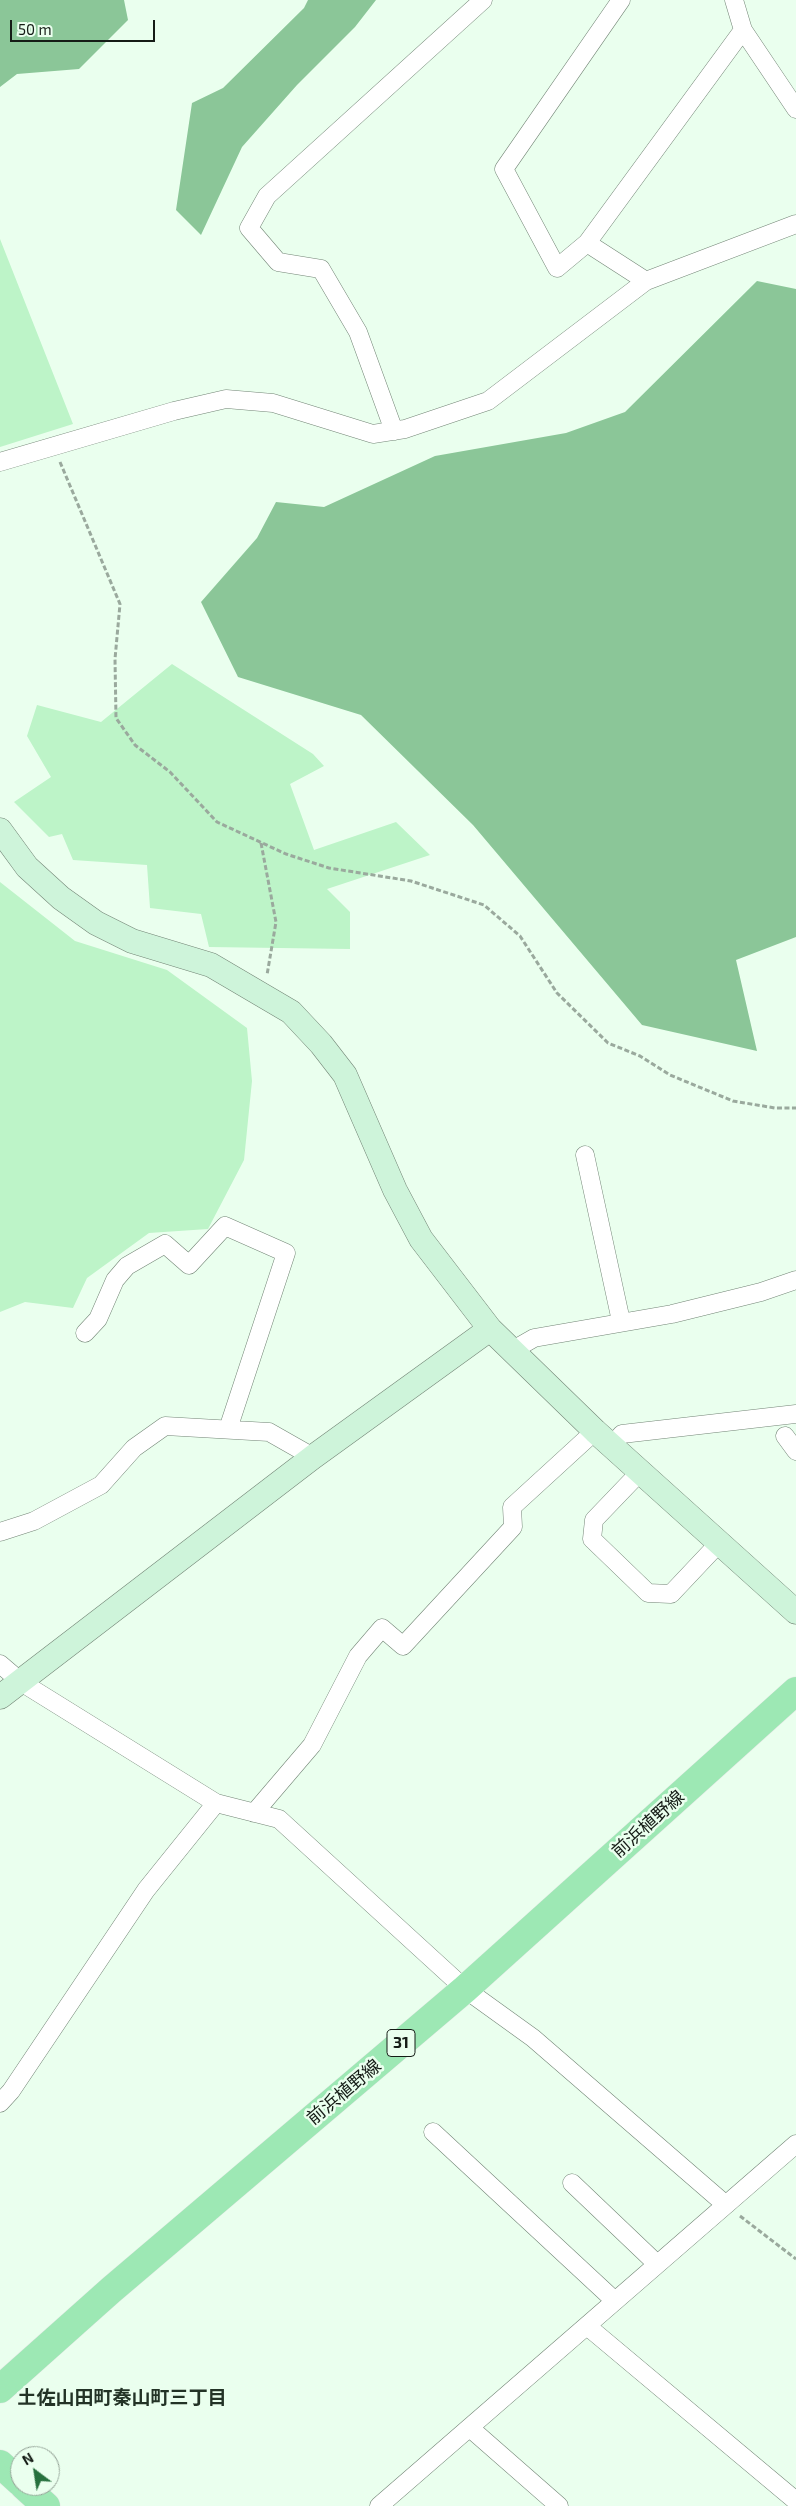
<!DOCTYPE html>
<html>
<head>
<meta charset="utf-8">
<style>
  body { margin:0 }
  #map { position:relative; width:796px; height:2506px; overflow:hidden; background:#eaffee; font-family:"Exo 2",sans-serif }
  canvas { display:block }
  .north { position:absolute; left:10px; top:2446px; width:50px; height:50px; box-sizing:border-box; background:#eaffee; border:1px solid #95a498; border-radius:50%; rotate:329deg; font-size:14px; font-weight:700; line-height:20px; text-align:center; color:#151c16 }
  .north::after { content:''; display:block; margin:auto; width:18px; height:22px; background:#27713e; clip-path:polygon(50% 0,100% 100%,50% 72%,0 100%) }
  .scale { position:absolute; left:10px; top:20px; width:145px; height:22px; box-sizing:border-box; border:2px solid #151c16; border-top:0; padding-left:6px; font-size:15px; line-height:18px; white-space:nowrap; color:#151c16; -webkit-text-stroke:4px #eaffee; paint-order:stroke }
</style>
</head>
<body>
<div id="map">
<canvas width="796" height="2506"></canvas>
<div class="north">N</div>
<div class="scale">50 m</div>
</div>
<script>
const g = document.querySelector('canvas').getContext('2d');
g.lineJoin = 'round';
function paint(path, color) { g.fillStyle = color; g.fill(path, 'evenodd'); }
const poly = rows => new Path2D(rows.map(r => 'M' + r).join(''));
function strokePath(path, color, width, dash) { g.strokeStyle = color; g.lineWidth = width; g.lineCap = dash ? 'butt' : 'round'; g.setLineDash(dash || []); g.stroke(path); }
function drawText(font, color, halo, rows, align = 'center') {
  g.font = font + ' "Exo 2","Noto Sans JP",sans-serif'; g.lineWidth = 5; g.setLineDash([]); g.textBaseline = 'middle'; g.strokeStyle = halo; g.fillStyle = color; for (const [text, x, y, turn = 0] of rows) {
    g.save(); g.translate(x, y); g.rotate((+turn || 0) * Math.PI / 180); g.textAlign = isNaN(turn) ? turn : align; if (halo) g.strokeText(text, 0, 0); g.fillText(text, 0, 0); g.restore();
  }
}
const green = poly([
  [0,239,73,424,0,447],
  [172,664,313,754,324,766,290,784,314,850,396,822,430,855,327,889,350,912,350,949,209,947,201,914,150,908,147,865,73,860,62,834,49,837,14,802,51,777,27,736,37,705,101,722],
  [0,882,75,941,167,970,247,1028,252,1081,244,1160,208,1229,149,1233,87,1278,73,1308,25,1302,0,1312]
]);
const forest = poly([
  [0,0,124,0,128,20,79,69,17,74,0,87],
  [308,0,376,0,355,27,297,85,242,147,201,235,176,210,192,103,223,88,304,8],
  [757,281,796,289,796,937,736,960,757,1051,642,1025,473,825,361,715,238,677,201,602,257,538,276,502,324,507,435,456,566,433,625,412]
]);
const path = poly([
  [60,462,120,604,115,659,116,718,135,745,170,772,217,822,286,854,329,868,411,881,484,905,520,936,557,993,608,1043,640,1056,670,1075,733,1101,775,1108,796,1108],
  [261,843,276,922,267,975],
  [740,2216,796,2259]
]);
const street = poly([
  [621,0,504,169,557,268,587,243,743,30],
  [734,0,743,30,796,109],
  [587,243,646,281],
  [394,431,358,332,321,269,278,262,249,228,267,196,483,0],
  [0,462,174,411,226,399,273,403,373,434,405,429,488,401,646,281,796,224],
  [585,1155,621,1321],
  [85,1333,98,1319,115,1280,127,1266,165,1244,189,1265,225,1226,286,1253,228,1429],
  [513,1350,534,1338,672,1314,761,1292,796,1280],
  [785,1436,796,1451],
  [612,1445,622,1434,796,1414],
  [640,1472,594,1520,592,1539,648,1593,671,1594,720,1542],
  [0,1532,34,1521,101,1485,134,1448,165,1426,269,1432,313,1457],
  [0,1664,21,1682,216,1803,279,1819,465,1989,533,2038,726,2205],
  [254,1813,312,1745,358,1656,382,1628,403,1646,513,1527,512,1507,595,1431],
  [0,2103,11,2091,146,1890,216,1803],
  [433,2132,615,2301],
  [572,2183,657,2264],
  [587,2326,796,2501],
  [470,2428,559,2506],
  [379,2506,796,2144]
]);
const secondary = poly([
  [0,830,27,867,61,898,96,923,132,941,211,965,291,1012,321,1044,345,1075,395,1190,421,1239,490,1329,595,1431,796,1612],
  [0,1697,313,1457,490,1329]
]);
const primary = poly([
  [0,2389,111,2290,465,1989,796,1691],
  [0,2464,20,2482],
  [24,2486,46,2506]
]);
const shields = [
  [401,2043,28]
];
const shieldNames = [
  ["31",401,2043]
];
const streetNames = [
  ["前浜植野線",648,1824,-42],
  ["前浜植野線",344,2092,-40]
];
const neighbourhoodNames = [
  ["土佐山田町秦山町三丁目",122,2398]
];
paint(green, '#bdf4c8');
paint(forest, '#8bc698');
strokePath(street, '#738576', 19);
strokePath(secondary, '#738576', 25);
strokePath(primary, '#e8e8e8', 29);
strokePath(path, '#9aa99d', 3, [5, 2.5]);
strokePath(street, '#fff', 18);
strokePath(secondary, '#cef4da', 24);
strokePath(primary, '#9de8b4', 28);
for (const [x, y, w] of shields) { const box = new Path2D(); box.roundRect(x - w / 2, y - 13.5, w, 27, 4); g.fillStyle = '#eaffee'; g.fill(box); strokePath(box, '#151c16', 1); }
drawText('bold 16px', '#151c16', null, shieldNames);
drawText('18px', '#151c16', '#eaffee', streetNames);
drawText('bold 19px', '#233326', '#eaffee', neighbourhoodNames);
</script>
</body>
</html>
